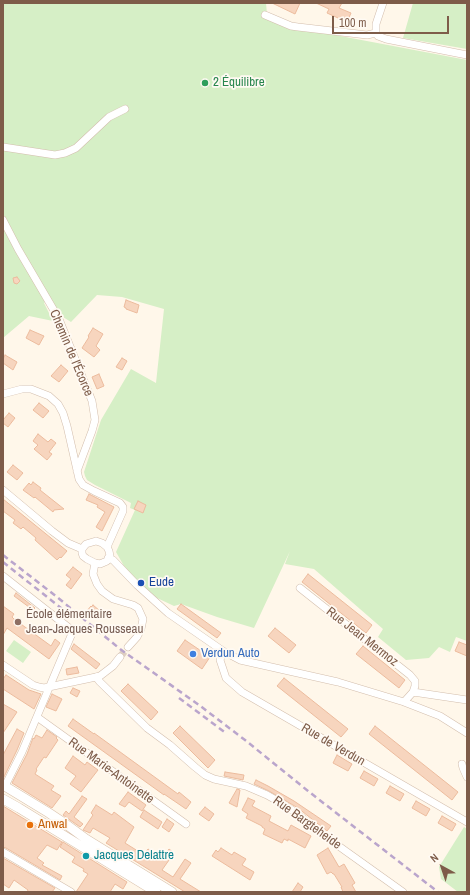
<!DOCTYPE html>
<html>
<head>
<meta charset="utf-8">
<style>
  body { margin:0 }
  #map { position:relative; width:470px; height:895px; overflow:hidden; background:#fff7ea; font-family:"Archivo Narrow",sans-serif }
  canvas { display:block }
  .frame { position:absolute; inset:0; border:4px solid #7e5c49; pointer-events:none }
  .north { position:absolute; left:422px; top:847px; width:40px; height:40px; -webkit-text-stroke:3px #fffaf3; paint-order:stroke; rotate:320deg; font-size:11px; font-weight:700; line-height:16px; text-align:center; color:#7e5c49 }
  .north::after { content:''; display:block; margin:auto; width:14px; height:18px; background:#7e5c49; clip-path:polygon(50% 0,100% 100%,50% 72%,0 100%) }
  .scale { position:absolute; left:332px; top:16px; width:117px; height:18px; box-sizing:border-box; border:2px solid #7e5c49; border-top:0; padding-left:5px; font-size:12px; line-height:14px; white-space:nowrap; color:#7e5c49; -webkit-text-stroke:3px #fffaf3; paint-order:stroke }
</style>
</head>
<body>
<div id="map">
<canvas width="470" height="895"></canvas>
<div class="frame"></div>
<div class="north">N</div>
<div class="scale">100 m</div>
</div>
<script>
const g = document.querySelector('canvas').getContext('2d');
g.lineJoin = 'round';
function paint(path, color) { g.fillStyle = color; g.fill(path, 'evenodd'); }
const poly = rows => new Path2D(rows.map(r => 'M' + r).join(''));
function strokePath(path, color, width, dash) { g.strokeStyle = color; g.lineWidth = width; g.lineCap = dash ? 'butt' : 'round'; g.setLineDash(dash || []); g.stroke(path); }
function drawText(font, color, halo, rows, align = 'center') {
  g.font = font + ' "Archivo Narrow",sans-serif'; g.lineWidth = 3.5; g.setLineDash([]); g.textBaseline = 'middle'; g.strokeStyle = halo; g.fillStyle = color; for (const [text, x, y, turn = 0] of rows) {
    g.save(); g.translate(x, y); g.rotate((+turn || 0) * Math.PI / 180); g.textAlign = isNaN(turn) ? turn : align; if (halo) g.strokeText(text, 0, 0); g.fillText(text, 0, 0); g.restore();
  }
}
const green = poly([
  [3,3,266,3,267,14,314,31,467,60,467,641,456,637,450,652,439,647,429,658,406,660,378,637,383,629,314,569,285,564,290,551,254,628,217,617,181,604,174,606,155,597,134,578,124,566,116,552,135,510,130,508,131,503,95,485,87,480,85,476,84,472,101,420,131,369,156,383,164,309,122,297,97,295,71,322,63,317,48,299,44,303,53,321,29,316,3,338],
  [413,3,467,3,467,49,403,38],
  [14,640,31,652,23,663,6,651],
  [464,827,467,829,467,892,458,892,441,879,439,867]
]);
const building = poly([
  [272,3,300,3,295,14,272,3],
  [316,3,342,3,339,8,351,13,347,22,327,13,329,9,316,3],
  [17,277,20,281,17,284,14,283,13,278,17,277],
  [126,300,139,305,137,313,126,309,126,308,124,307,126,300],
  [93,328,103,334,96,346,100,350,94,357,82,348,89,337,88,336,93,328],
  [30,330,44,336,39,345,26,338,30,330],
  [5,355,17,362,13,370,3,363,3,359,5,355],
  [122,358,127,361,122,370,116,367,122,358],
  [61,365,68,371,59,382,51,376,61,365],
  [99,374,104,386,97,389,92,377,99,374],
  [39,403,49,411,43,418,33,410,39,403],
  [9,413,15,418,8,427,3,423,3,420,9,413],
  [38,434,48,442,51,439,56,443,49,452,52,454,47,460,34,449,38,445,33,441,38,434],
  [13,465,23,473,17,480,7,472,13,465],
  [33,482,41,488,40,490,64,509,54,510,53,512,35,497,34,498,23,490,29,483,31,485,33,482],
  [89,494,114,507,102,531,96,527,105,512,97,507,98,505,86,500,89,494],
  [3,499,67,551,61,558,60,557,57,560,35,540,36,538,23,527,21,529,13,523,15,520,3,511,3,499],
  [138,501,146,505,143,513,134,509,138,501],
  [73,567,82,574,71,589,66,585,71,579,66,575,73,567],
  [308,574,372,625,366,633,302,582,308,574],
  [16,593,35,608,33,610,14,596,16,593],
  [181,604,221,633,217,638,177,609,181,604],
  [93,605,100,611,94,619,86,612,91,606,91,607,93,605],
  [3,606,14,614,12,617,14,619,51,646,55,639,60,643,49,659,7,628,3,635,3,606],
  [275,628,296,645,289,653,268,636,275,628],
  [185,640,210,657,202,669,177,651,185,640],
  [459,642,467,645,467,656,455,651,459,642],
  [74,644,100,664,96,669,71,649,74,644],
  [363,646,405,680,399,688,356,654,363,646],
  [77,667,79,673,67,675,66,669,77,667],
  [6,675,29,690,41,694,34,709,3,689,3,679,6,675],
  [284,678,348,729,341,737,277,686,284,678],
  [128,684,158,712,151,720,121,691,128,684],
  [73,688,80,691,77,697,70,693,73,688],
  [52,694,62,699,56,711,46,707,52,694],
  [3,704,17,712,3,733,3,704],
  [73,719,94,734,94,733,178,794,179,792,191,802,186,809,164,794,164,795,68,726,73,719],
  [180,726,215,760,208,768,173,733,180,726],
  [375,726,458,792,452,800,369,734,375,726],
  [17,729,24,733,17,750,3,779,3,755,17,729],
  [47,730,57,737,56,738,58,740,46,758,44,757,36,769,37,770,35,774,54,786,51,790,61,796,52,808,12,783,27,754,33,738,34,739,36,735,42,738,47,730],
  [337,755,352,764,348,771,333,763,337,755],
  [73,756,85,765,87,762,98,770,81,792,70,784,76,776,65,768,73,756],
  [364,771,378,779,374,786,360,778,364,771],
  [225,772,244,775,243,780,224,776,225,772],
  [256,780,268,786,294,801,331,826,327,831,298,808,269,791,254,784,256,780],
  [390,786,404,794,400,801,386,793,390,786],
  [237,789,240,790,237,807,229,803,237,789],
  [128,792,146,805,142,811,129,802,125,807,119,804,128,792],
  [82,796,87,799,74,817,83,824,80,827,63,815,66,811,69,814,82,796],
  [248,798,255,801,252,806,271,816,269,821,288,831,291,825,311,836,305,848,288,839,288,841,284,839,282,843,263,834,265,829,262,827,262,826,246,818,248,814,242,810,248,798],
  [416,801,430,809,426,816,412,808,416,801],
  [96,805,112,815,114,812,134,827,125,843,133,848,144,855,148,849,162,858,169,849,174,853,162,870,173,877,185,859,191,863,180,879,201,892,185,892,106,843,110,838,93,828,90,833,83,830,93,815,91,813,96,805],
  [3,806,62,842,57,850,47,845,37,858,44,863,42,865,62,876,60,880,6,848,3,847,3,806],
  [205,807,214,814,209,821,199,814,205,807],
  [144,810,162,822,158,829,140,817,144,810],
  [442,816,456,824,452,831,438,823,442,816],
  [167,819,174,824,169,832,162,827,167,819],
  [63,842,127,882,123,889,115,884,110,892,76,892,88,874,83,871,84,869,72,862,75,857,60,847,63,842],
  [221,848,232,855,234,852,246,859,242,865,254,872,250,880,212,856,216,850,218,852,221,848],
  [328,848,339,867,344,864,355,883,352,885,356,892,343,892,341,887,342,887,334,874,333,874,331,872,327,874,317,855,328,848],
  [3,858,55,888,52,892,27,892,28,890,14,880,9,888,3,884,3,858],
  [298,883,303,887,300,892,292,892,298,883]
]);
const streetTunnel = poly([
  [120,657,128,647]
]);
const street = poly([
  [265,15,291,26,298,27,367,35,376,33],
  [376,33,378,36,386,39,467,55],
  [376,33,376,24,383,3],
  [3,147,55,155,65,153,76,148,109,117,125,109],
  [3,220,18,249,59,319,92,401,95,420,92,431,77,471],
  [3,394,22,389,31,389,49,396,58,404,63,413,67,426,79,479,83,485,94,491,120,503,123,507,123,511,107,547],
  [3,490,52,531,68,543,82,549],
  [96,541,102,543,107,547,109,551,110,556,107,561,100,564,95,563,87,559,83,556,82,553,82,549,86,544,96,541],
  [108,558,113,560,137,585,168,613,223,651,240,660,338,682,404,702,440,716,467,733],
  [95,563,93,574,97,584,102,591,113,599,133,605,138,608,143,619,141,629,137,637,128,647],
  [3,576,73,631,22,752,7,782,3,786],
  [300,588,410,675,415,681,415,686,413,692,404,702],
  [223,651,220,660,226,678,242,692,467,822],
  [3,665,33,685,39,687,44,688,96,677,100,676,113,666,120,657],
  [96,677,100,682,147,728,170,745,195,767,205,775,214,779,246,786,267,795,281,803,295,812,326,837,403,892],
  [413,692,467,700],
  [37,717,186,824],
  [462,764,463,768,467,777],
  [3,852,71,892]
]);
const secondary = poly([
  [3,785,49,813,67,825,86,839,172,892],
  [3,799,19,808,156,892]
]);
const rail = poly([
  [3,555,57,597,120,649,199,705,245,740,308,791,438,892],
  [3,562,66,612],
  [179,698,227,734]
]);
const markers = [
  [205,83,4,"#2e9e5b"],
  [141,583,4,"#1a4fb4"],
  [18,622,4,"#8d6e63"],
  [193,654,4,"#3f7fe0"],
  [30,825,4,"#e8710a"],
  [86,856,4,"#0f9aa8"]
];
const leisureNames = [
  ["2 Équilibre",213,83]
];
const streetNames = [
  ["Chemin de l'Écorce",71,353,67],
  ["Rue Jean Mermoz",362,637,38],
  ["Rue de Verdun",333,745,30],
  ["Rue Marie-Antoinette",111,771,36],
  ["Rue Bargteheide",307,823,36]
];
const transitNames = [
  ["Eude",149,583]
];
const educationNames = [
  ["École élémentaire",26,615],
  ["Jean-Jacques Rousseau",26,630]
];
const shopNames = [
  ["Verdun Auto",201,654]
];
const foodNames = [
  ["Anwal",38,825]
];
const cultureNames = [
  ["Jacques Delattre",94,856]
];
paint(green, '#d6efc6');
paint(building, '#f7d5be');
strokePath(building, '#ecbb9d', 1);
strokePath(streetTunnel, '#dfd0c2', 7, [7, 3.5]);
strokePath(street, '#d3bead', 8);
strokePath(secondary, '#d9c1ac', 10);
strokePath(street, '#fff', 7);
strokePath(secondary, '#fff', 9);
strokePath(rail, '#baa5cc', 2.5, [6, 4]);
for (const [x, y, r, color] of markers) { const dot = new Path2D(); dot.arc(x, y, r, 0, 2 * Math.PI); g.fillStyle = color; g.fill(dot); strokePath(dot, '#fffaf3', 1.5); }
drawText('13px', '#27864d', '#fffaf3', leisureNames, 'left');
drawText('13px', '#7e5c49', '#fffaf3', streetNames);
drawText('13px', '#164399', '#fffaf3', transitNames, 'left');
drawText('13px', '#785e54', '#fffaf3', educationNames, 'left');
drawText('13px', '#366cbe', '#fffaf3', shopNames, 'left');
drawText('13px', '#c56008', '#fffaf3', foodNames, 'left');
drawText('13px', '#0d838f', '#fffaf3', cultureNames, 'left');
</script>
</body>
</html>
